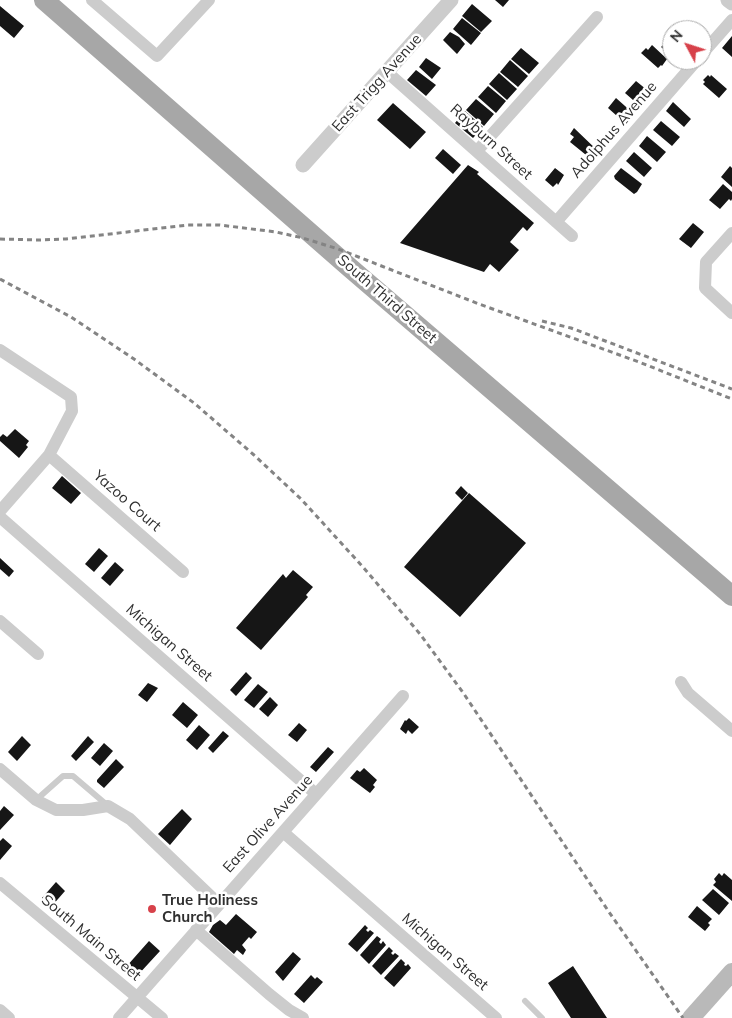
<!DOCTYPE html>
<html>
<head>
<meta charset="utf-8">
<style>
  body { margin:0 }
  #map { position:relative; width:732px; height:1018px; overflow:hidden; background:#fff; font-family:Mulish,sans-serif }
  canvas { display:block }
  .north { position:absolute; left:662px; top:20px; width:50px; height:50px; box-sizing:border-box; background:#fff; border:1px solid #acacac; border-radius:50%; rotate:310deg; font-size:14px; font-weight:700; line-height:20px; text-align:center; color:#2f2f2f }
  .north::after { content:''; display:block; margin:auto; width:18px; height:22px; background:#d7414a; clip-path:polygon(50% 0,100% 100%,50% 72%,0 100%) }
</style>
</head>
<body>
<div id="map">
<canvas width="732" height="1018"></canvas>
<div class="north">N</div>
</div>
<script>
const g = document.querySelector('canvas').getContext('2d');
g.lineJoin = 'round';
function paint(path, color) { g.fillStyle = color; g.fill(path, 'evenodd'); }
const poly = rows => new Path2D(rows.map(r => 'M' + r).join(''));
function strokePath(path, color, width, dash) { g.strokeStyle = color; g.lineWidth = width; g.lineCap = dash ? 'butt' : 'round'; g.setLineDash(dash || []); g.stroke(path); }
function drawText(font, color, halo, rows, align = 'center') {
  g.font = font + ' Mulish,sans-serif'; g.lineWidth = 5; g.setLineDash([]); g.textBaseline = 'middle'; g.strokeStyle = halo; g.fillStyle = color; for (const [text, x, y, turn = 0] of rows) {
    g.save(); g.translate(x, y); g.rotate((+turn || 0) * Math.PI / 180); g.textAlign = isNaN(turn) ? turn : align; if (halo) g.strokeText(text, 0, 0); g.fillText(text, 0, 0); g.restore();
  }
}
const building = poly([
  [495,0,509,0,503,7],
  [472,4,492,21,481,32,462,16],
  [0,6,24,26,14,38,0,26],
  [462,18,481,33,471,45,453,29],
  [450,32,459,37,465,44,457,54,443,40],
  [732,36,732,57,722,48],
  [668,40,672,43,672,56,661,47],
  [652,45,667,59,662,66,661,65,658,68,641,53,646,48,648,50],
  [521,48,539,63,529,74,511,59],
  [426,58,441,68,432,79,419,67],
  [510,60,528,76,518,87,500,72],
  [416,70,436,85,426,96,407,80],
  [499,73,517,89,507,100,489,84],
  [708,75,710,77,711,75,727,89,719,98,703,84,705,82,703,80],
  [636,81,652,94,641,107,625,93],
  [488,86,506,101,496,113,478,97],
  [616,98,634,114,626,124,608,108],
  [476,99,494,114,484,126,466,110],
  [673,102,691,119,684,127,666,111],
  [393,103,426,132,410,149,377,120],
  [465,111,483,127,473,138,455,123],
  [661,121,680,137,672,146,653,130],
  [574,128,598,151,591,159,570,142,574,137,570,134],
  [647,136,666,152,657,162,639,146],
  [443,149,461,165,453,174,435,158],
  [634,152,652,168,644,177,626,161],
  [468,165,479,172,477,174,534,223,527,231,523,227,510,242,519,250,499,272,490,264,484,272,400,243],
  [730,166,732,168,732,187,721,177],
  [555,168,564,175,558,185,557,183,553,187,545,180],
  [621,168,642,184,637,192,634,194,615,179,614,176],
  [723,184,732,192,732,199,731,201,729,199,720,209,709,200],
  [693,223,704,232,691,248,679,239],
  [15,429,29,441,26,445,28,447,19,458,0,441,0,437,3,434,7,437],
  [62,476,81,493,71,504,52,488],
  [461,486,468,493,462,500,455,493],
  [469,493,526,543,460,617,404,567],
  [99,548,108,556,94,572,85,564],
  [0,558,14,571,9,577,0,569],
  [115,562,124,570,110,586,101,578],
  [293,570,313,587,306,595,308,597,261,650,236,628,283,574,286,578],
  [246,672,252,678,236,696,230,690],
  [148,683,158,688,147,702,138,695],
  [258,684,268,692,254,708,244,700],
  [270,697,278,705,268,717,259,709],
  [183,702,198,715,187,728,172,715],
  [409,718,419,727,412,734,408,730,406,734,400,729,405,720,406,721],
  [299,723,307,730,297,742,288,735],
  [199,725,210,735,197,750,186,740],
  [223,731,229,736,213,753,208,748],
  [22,736,31,745,17,761,8,752],
  [88,736,94,742,76,761,71,756],
  [104,743,113,751,100,766,91,758],
  [328,747,334,752,316,772,310,767],
  [116,759,124,767,104,788,97,782,97,780],
  [364,768,377,780,373,785,375,787,370,793,350,778,357,770,360,772],
  [4,806,14,815,0,830,0,811],
  [182,809,192,819,170,845,158,834],
  [3,838,12,846,0,860,0,841],
  [719,873,722,876,724,873,732,880,732,901,713,885,716,882,714,879],
  [56,882,65,891,51,907,42,898],
  [713,889,729,903,719,915,702,900],
  [697,906,712,919,708,923,710,925,705,931,688,917],
  [236,914,257,932,251,939,249,937,242,945,246,950,243,955,237,950,234,954,209,932,213,925,220,920,226,925],
  [365,925,368,928,366,930,368,932,370,930,374,933,357,952,348,944],
  [377,936,381,939,379,942,381,944,383,941,386,945,369,964,360,955],
  [149,941,160,951,137,976,126,967],
  [389,947,393,951,391,953,393,955,395,953,399,956,381,975,372,966],
  [293,952,301,959,283,981,275,972],
  [401,959,405,963,404,965,406,966,408,964,411,968,394,987,384,978],
  [573,966,607,1018,571,1018,548,983],
  [311,975,315,979,317,977,323,982,304,1003,294,994]
]);
const service = poly([
  [36,800,63,776,73,776,107,805],
  [525,1001,542,1018]
]);
const minor = poly([
  [92,0,157,56,209,0],
  [702,54,732,20],
  [387,72,572,236],
  [477,151,597,17],
  [556,222,697,60],
  [732,233,706,262,705,288,732,313],
  [0,350,71,397,72,411,49,455,0,511],
  [49,455,183,572],
  [0,517,316,794],
  [0,621,38,654],
  [681,682,688,693,732,731],
  [0,769,36,800,56,810,83,810,108,806,130,819,219,904],
  [283,832,496,1018],
  [0,883,162,1018],
  [196,930,269,994,289,1010,303,1018],
  [0,1010,9,1018],
  [119,1018,403,696]
]);
const tertiary = poly([
  [728,0,732,3],
  [303,165,451,0]
]);
const secondary = poly([
  [691,1018,732,972]
]);
const primary = poly([
  [44,0,349,267,732,596]
]);
const rail = poly([
  [0,239,39,240,66,239,188,225,220,225,276,232,303,238,338,249,479,304,639,362,732,399],
  [0,279,71,317,134,359,194,403,254,455,301,499,363,567,420,634,464,694,609,912,683,1018],
  [542,321,571,328,732,389]
]);
const markers = [
  [152,909,5,"#d7414a"]
];
const streetNames = [
  ["East Trigg Avenue",377,83,-48],
  ["Adolphus Avenue",614,130,-49],
  ["Rayburn Street",491,142,42],
  ["South Third Street",387,299,41],
  ["Yazoo Court",127,501,41],
  ["Michigan Street",169,643,41],
  ["East Olive Avenue",268,824,-48],
  ["South Main Street",91,938,40],
  ["Michigan Street",445,952,41]
];
const poiNames = [
  ["True Holiness",162,900],
  ["Church",162,917]
];
paint(building, '#161616');
strokePath(service, '#ccc', 6);
strokePath(minor, '#ccc', 12);
strokePath(tertiary, '#ccc', 15);
strokePath(secondary, '#b9b9b9', 18);
strokePath(primary, '#a7a7a7', 20);
strokePath(rail, '#848484', 3, [5, 4]);
for (const [x, y, r, color] of markers) { const dot = new Path2D(); dot.arc(x, y, r, 0, 2 * Math.PI); g.fillStyle = color; g.fill(dot); strokePath(dot, '#fff', 2); }
drawText('15px', '#2f2f2f', '#fff', streetNames);
drawText('bold 15px', '#2f2f2f', '#fff', poiNames, 'left');
</script>
</body>
</html>
